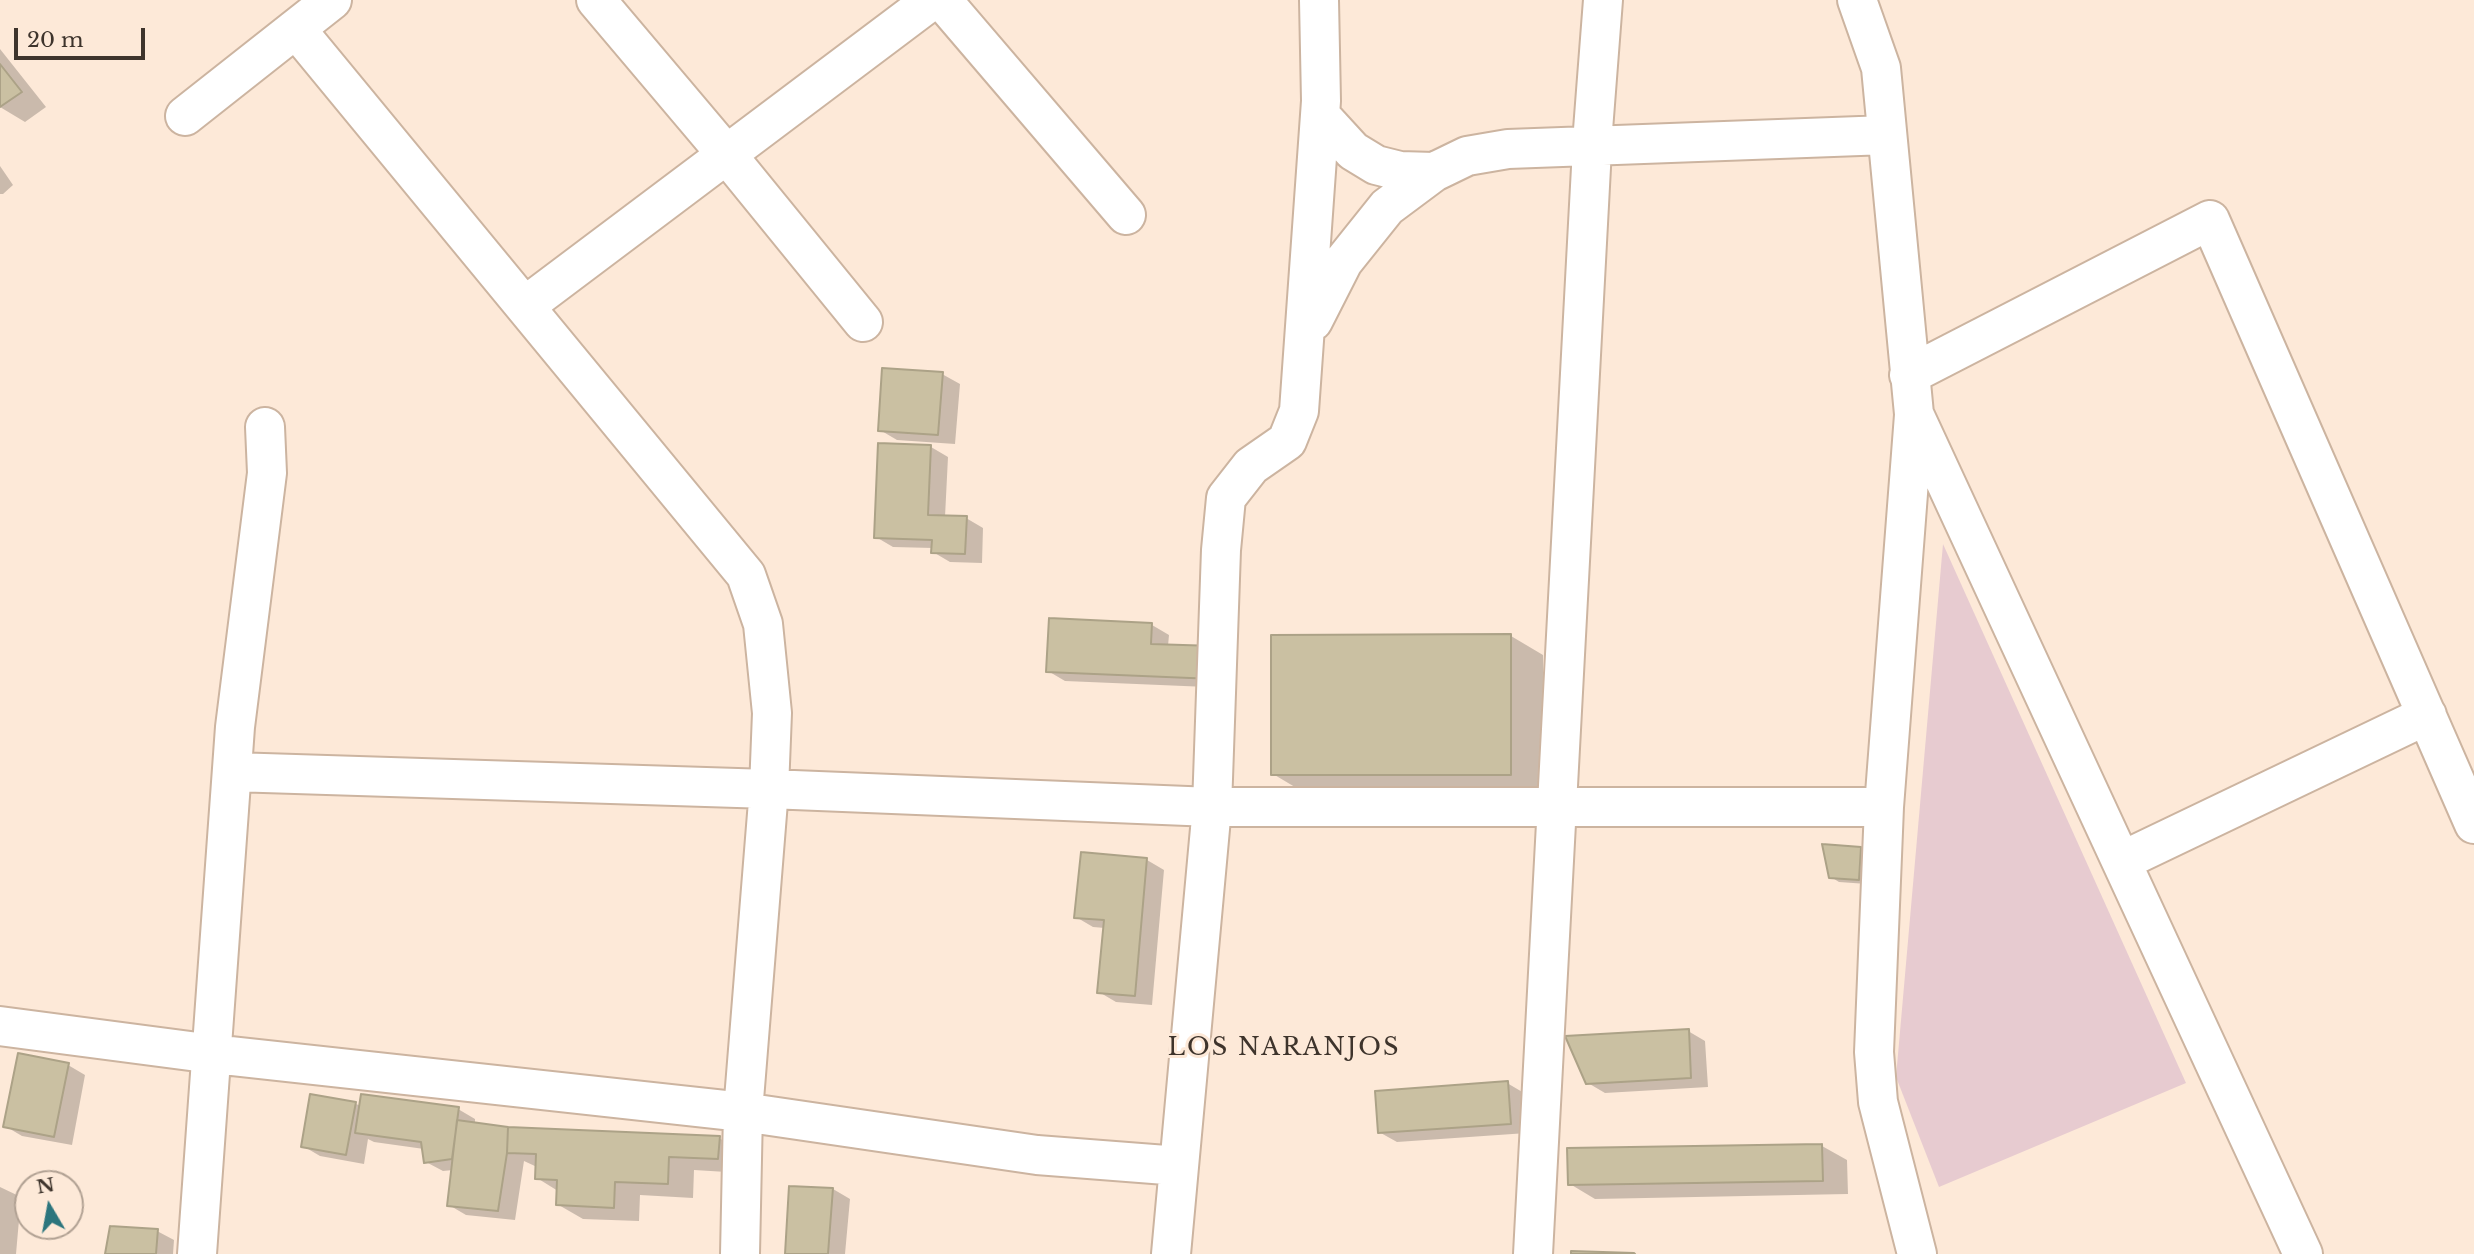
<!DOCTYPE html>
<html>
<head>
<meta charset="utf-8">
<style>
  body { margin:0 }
  #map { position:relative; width:2474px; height:1254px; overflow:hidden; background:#fde9d8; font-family:"Libre Baskerville",serif }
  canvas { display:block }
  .north { position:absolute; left:14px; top:1170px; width:70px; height:70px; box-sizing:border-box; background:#fde9d8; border:2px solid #b1a193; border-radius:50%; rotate:350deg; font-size:19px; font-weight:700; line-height:28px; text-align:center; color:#3e342c }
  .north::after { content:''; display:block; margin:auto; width:24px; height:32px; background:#2c757d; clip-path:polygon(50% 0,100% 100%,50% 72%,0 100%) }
  .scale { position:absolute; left:14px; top:28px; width:131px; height:32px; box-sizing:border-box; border:4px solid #3e342c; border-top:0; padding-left:9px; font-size:21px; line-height:24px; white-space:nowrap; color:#3e342c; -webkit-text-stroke:5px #fde9d8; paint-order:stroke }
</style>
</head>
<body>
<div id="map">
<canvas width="2474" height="1254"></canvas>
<div class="north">N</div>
<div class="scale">20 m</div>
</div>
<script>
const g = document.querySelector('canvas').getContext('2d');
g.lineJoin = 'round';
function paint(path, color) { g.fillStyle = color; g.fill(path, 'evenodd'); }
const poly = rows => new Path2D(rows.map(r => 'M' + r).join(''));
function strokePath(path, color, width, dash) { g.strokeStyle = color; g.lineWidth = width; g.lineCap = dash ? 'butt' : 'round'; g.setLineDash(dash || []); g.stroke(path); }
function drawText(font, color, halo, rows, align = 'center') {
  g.font = font + ' "Libre Baskerville",serif'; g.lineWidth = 6; g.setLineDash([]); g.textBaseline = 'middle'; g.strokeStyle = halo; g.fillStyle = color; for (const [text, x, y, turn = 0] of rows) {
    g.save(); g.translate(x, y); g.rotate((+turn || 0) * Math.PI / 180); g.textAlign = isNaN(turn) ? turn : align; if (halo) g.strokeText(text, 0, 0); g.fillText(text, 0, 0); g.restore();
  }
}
const green = poly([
  [1943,544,2186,1083,1939,1187,1896,1077]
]);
const shadow = poly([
  [0,49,46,107,25,122,0,107],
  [0,166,13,185,3,194,0,194],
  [942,374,960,384,955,444,897,440,880,430],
  [931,447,948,457,945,517,966,518,983,528,982,563,950,562,933,552,933,548,893,547,876,537],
  [1152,625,1169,635,1168,646,1231,688,1065,681,1048,671],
  [1511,636,1543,655,1543,792,1305,793,1273,774],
  [1861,849,1869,853,1867,884,1839,882,1831,877],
  [1147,860,1164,870,1152,1005,1116,1002,1099,992,1105,928,1093,927,1076,917],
  [1688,1031,1705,1041,1708,1087,1605,1093,1588,1083],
  [68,1065,85,1075,72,1145,22,1136,5,1126],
  [1507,1083,1524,1093,1527,1133,1397,1142,1379,1132],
  [356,1104,361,1106,458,1109,475,1119,475,1124,508,1128,719,1138,744,1153,743,1173,694,1170,693,1198,640,1195,639,1221,583,1219,557,1204,558,1191,537,1178,537,1167,524,1161,515,1220,466,1215,449,1205,453,1170,443,1171,426,1162,424,1149,374,1142,368,1139,364,1164,320,1156,303,1146],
  [1822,1146,1847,1160,1848,1194,1595,1199,1570,1184],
  [0,1187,21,1197,16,1254,0,1254],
  [833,1189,850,1199,845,1254,788,1254],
  [157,1231,174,1240,173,1254,106,1254]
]);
const building = poly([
  [0,64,22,92,0,107,0,64],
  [882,368,943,372,938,435,878,431,882,368],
  [878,443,931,445,928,515,967,516,965,554,931,553,932,540,874,538,878,443],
  [1049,618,1152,623,1151,644,1215,646,1214,679,1046,672,1049,618],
  [1511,634,1511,775,1271,775,1271,635,1511,634],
  [1822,844,1861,847,1859,880,1829,878,1822,844],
  [1081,852,1147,858,1135,996,1097,993,1104,920,1074,918,1081,852],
  [1689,1029,1691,1078,1586,1084,1565,1036,1689,1029],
  [18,1053,69,1063,54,1137,3,1127,18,1053],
  [1508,1081,1511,1124,1378,1133,1375,1091,1508,1081],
  [310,1094,356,1102,346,1155,301,1147,310,1094],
  [361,1094,459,1107,452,1159,424,1163,421,1142,355,1133,361,1094],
  [457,1120,508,1127,507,1153,498,1211,447,1206,457,1120],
  [508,1127,720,1136,718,1159,669,1157,668,1184,615,1182,614,1208,556,1205,557,1180,535,1179,536,1154,507,1153,508,1127],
  [1822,1144,1823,1181,1568,1185,1567,1148,1822,1144],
  [789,1186,833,1188,828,1254,785,1254,789,1186],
  [110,1226,158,1229,156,1254,105,1254,110,1226],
  [1571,1251,1634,1253,1635,1254,1571,1254,1571,1251]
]);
const minor = poly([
  [596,0,727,155,863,322],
  [942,0,1126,215],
  [1857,0,1881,68,1914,414,2303,1254],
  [296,29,746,575,763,624,772,713,769,789,743,1112,740,1254],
  [1320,115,1353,151,1376,165,1400,171,1434,172],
  [185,116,332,0],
  [525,306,932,0],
  [1313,321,1343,262,1387,207,1434,172,1467,156,1508,149,1887,135],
  [1909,375,2210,220,2474,824],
  [1914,415,1884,807,1874,1052,1878,1102,1917,1254],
  [232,772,769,789,1212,807,1884,807],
  [2122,861,2427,715],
  [0,1026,213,1054,743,1112,1037,1155,1179,1166],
  [197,1254,235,727,267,473,265,427],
  [1171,1254,1212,807,1221,550,1226,498,1251,466,1287,441,1299,411,1321,101,1319,0],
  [1533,1254,1593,130,1603,0]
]);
const neighbourhoodNames = [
  ["LOS NARANJOS",1284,1048]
];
paint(green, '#e7cbd0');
paint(shadow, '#0003');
paint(building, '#cac0a2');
strokePath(building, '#aca287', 2);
strokePath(minor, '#ccb4a0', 42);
strokePath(minor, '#fff', 38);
g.letterSpacing = '2px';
drawText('24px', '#3e342c', '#fde9d8', neighbourhoodNames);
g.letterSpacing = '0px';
</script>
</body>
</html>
